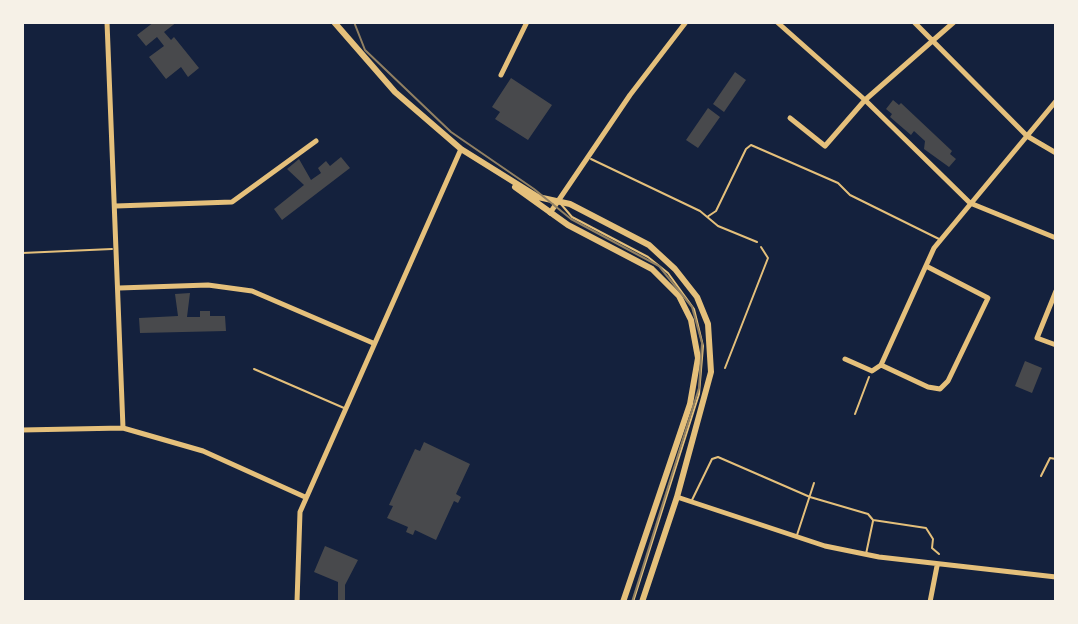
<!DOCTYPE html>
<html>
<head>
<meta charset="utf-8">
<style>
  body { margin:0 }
  #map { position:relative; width:1078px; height:624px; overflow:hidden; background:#14213d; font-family:Jost,sans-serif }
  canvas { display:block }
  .frame { position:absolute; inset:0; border:24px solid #f6f1e7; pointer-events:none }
</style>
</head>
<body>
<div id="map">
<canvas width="1078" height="624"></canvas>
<div class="frame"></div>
</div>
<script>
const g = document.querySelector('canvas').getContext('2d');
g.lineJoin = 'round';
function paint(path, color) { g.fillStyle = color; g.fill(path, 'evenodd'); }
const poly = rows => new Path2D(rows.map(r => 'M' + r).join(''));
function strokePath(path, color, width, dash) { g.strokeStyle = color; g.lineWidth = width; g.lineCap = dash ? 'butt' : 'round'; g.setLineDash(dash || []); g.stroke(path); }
const building = poly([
  [154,22,177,22,164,32,171,40,174,37,199,68,188,77,181,67,166,79,149,57,164,46,157,37,146,46,137,35],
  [735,72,746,80,724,112,713,104],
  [511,78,552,105,528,140,495,119,500,112,492,107],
  [893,100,899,105,901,103,952,151,950,154,956,159,949,167,924,149,925,141,914,131,911,135,890,117,892,114,886,109],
  [708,108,720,117,698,148,686,140],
  [341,157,350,168,282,220,274,209,304,185,287,169,299,159,311,180,321,173,318,168,326,161,330,166],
  [190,293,187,317,200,317,200,311,210,311,210,316,225,316,226,331,140,333,139,318,178,316,175,294],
  [1025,361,1042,368,1032,393,1015,386],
  [424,442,470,464,456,494,461,497,458,503,454,501,436,540,415,530,413,535,406,532,408,527,387,518,393,506,389,505,415,449,420,451],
  [325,546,358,560,345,585,345,602,338,602,338,582,314,572]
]);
const path = poly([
  [725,368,768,258,761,247],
  [855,414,869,377]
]);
const service = poly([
  [591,159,700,211,718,226,757,242],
  [560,203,572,217,648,257,668,273,694,309,703,346,699,394,633,602],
  [707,217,716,211,746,149,751,145,838,183,850,195,939,239],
  [22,253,112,249],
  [254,369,344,408],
  [1041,476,1050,458,1056,459],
  [692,500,712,459,718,457,810,497,868,514,873,520,926,528,933,539,932,548,939,554],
  [797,535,814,483],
  [866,554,873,521]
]);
const minor = poly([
  [107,22,123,428],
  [777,22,865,100,970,203,1056,238],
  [914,22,1027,136,1056,153],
  [501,75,527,22],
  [790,118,825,146,865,100,954,22],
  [116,206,232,202,316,141],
  [550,213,630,95,686,22],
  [119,288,208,285,252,291,373,343],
  [1056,291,1037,338,1056,345],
  [845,359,872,371,881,365,934,248,1056,101],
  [881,365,928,387,940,389,948,381,988,298,926,266],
  [22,430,123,428,203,451,305,497],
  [677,497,825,546,879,557,1056,577],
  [297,602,300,512,461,149],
  [930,602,937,566]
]);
const tertiary = poly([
  [334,22,395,92,461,149,538,197,570,204,649,245,675,269,697,297,708,324,711,372,677,497,642,602],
  [515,187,568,225,652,269,679,296,691,320,698,358,690,404,623,602]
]);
const tram = poly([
  [354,22,365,50,451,132,534,189,571,219,659,266,692,307,702,343,699,388,632,602]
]);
paint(building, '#48494c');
strokePath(path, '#e5c07b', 2);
strokePath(service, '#e5c07b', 2);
strokePath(minor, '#e5c07b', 5);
strokePath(tertiary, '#e5c07b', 6);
strokePath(tram, '#918062', 2);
</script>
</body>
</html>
